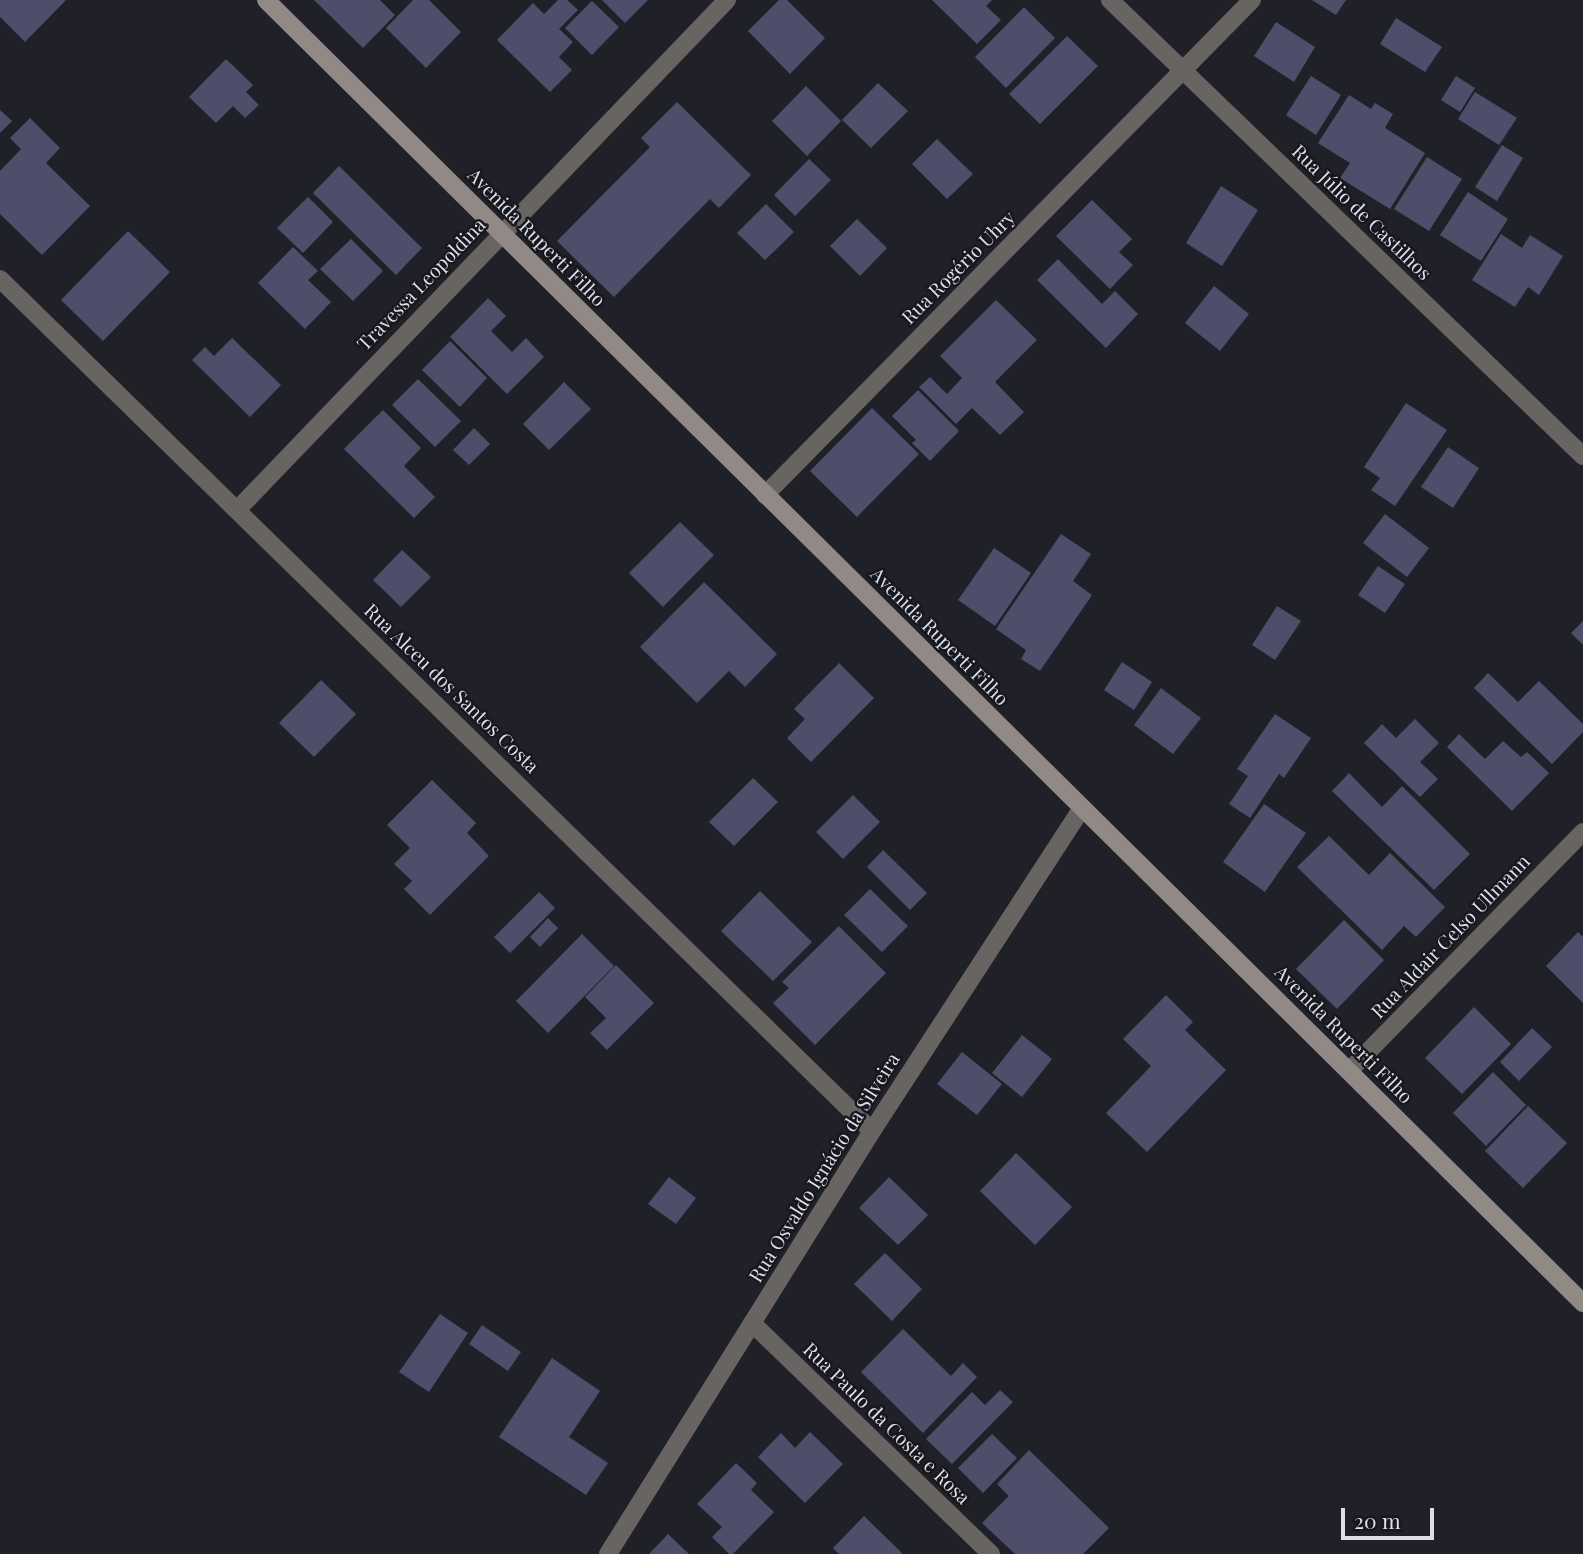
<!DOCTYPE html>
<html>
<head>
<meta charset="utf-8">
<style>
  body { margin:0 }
  #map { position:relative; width:1583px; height:1554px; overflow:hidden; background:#202128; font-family:"Playfair Display",serif }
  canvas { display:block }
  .scale { position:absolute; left:1341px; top:1508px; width:93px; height:32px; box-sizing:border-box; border:4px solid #dedfe4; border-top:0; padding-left:9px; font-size:21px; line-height:24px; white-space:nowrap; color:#dedfe4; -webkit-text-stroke:5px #17181f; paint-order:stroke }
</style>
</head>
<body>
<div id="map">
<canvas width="1583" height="1554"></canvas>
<div class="scale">20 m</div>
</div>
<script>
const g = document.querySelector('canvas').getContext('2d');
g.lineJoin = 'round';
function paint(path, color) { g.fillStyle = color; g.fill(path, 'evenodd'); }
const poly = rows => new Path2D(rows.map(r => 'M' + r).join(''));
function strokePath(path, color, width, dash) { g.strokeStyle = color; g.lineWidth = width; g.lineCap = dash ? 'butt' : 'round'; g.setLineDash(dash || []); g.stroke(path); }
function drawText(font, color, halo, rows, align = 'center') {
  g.font = font + ' "Playfair Display",serif'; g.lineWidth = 5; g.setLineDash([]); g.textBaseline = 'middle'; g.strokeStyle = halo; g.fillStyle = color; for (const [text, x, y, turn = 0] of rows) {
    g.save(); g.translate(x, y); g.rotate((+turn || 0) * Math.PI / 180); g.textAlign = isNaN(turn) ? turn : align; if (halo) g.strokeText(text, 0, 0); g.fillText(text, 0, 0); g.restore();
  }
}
const building = poly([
  [0,0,66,0,25,42,0,17],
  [314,0,380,0,395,15,363,48],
  [413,0,429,0,461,32,426,68,386,28],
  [558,0,567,0,578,10,559,29,573,42,559,57,572,70,550,92,497,40,533,3,544,14],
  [602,0,648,0,625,23],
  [779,0,787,0,825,38,790,74,748,31],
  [932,0,992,0,986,6,1001,20,977,44],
  [1312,0,1346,0,1336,15],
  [592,1,619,27,592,55,565,28],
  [1024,7,1055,38,1006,88,975,57],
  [1396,18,1442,47,1425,72,1380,44],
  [1276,22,1315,47,1294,82,1254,56],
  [1067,36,1098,66,1040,124,1009,94],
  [226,59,253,85,246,92,259,105,245,118,233,106,216,123,189,97],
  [1311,76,1341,95,1316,135,1286,115],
  [1456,76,1475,88,1460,112,1441,100],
  [878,83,908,111,871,148,842,120],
  [806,86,841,121,807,156,772,121],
  [1475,92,1517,118,1499,145,1458,119],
  [1349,95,1371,109,1375,103,1393,114,1385,128,1425,153,1390,209,1340,178,1350,163,1318,143],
  [677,102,751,175,719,208,710,199,614,297,557,241,650,147,641,138],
  [0,110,12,121,0,133],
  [30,118,60,148,46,163,90,206,42,255,0,214,0,171,21,149,10,138],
  [937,139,973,174,947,199,912,164],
  [1502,145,1523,158,1497,201,1475,187],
  [1427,157,1462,179,1429,231,1394,209],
  [809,159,831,180,795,216,774,195],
  [339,166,422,248,396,275,313,193],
  [1221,186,1258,210,1222,266,1186,243],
  [1468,192,1508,219,1481,261,1440,235],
  [308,197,333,222,303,253,277,228],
  [1092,200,1132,239,1119,252,1133,265,1110,289,1056,236],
  [766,204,794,232,765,260,737,233],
  [857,219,887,248,860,276,830,246],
  [128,231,170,272,103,341,61,300],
  [1501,234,1522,248,1530,235,1563,256,1539,295,1528,287,1515,307,1472,280],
  [351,239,383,271,353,301,320,269],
  [293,247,318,271,308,280,331,302,305,329,258,283],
  [1058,259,1102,304,1115,291,1138,314,1106,348,1037,280],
  [1214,286,1249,314,1220,351,1185,323],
  [488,298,506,316,491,331,512,352,526,338,544,357,507,394,450,337],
  [996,300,1037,340,995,382,1024,412,1000,435,972,408,956,424,919,387,930,377,947,394,962,378,940,356],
  [232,338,281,385,250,417,192,360,205,347,214,356],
  [450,341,487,378,460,407,422,370],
  [418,379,461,421,435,447,392,405],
  [564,382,591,409,549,450,523,424],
  [918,390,959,431,930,461,912,443,916,440,892,416],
  [1406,403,1447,430,1395,506,1371,490,1380,478,1364,467],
  [872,408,919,454,857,517,810,471],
  [383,410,421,448,404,466,435,497,414,518,344,449],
  [474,428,490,444,469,465,453,450],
  [1448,447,1479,468,1453,508,1421,487],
  [1385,514,1429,548,1407,577,1363,543],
  [680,522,714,555,663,607,629,573],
  [1061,534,1091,554,1073,581,1092,595,1040,671,1021,659,1026,650,996,629],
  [994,548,1031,573,995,626,958,600],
  [402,550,431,577,401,607,373,580],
  [1378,566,1405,584,1385,613,1358,595],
  [704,582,777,654,745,687,729,671,697,703,640,647],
  [1277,606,1301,621,1275,660,1252,645],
  [1583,621,1583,645,1571,633],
  [1122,662,1152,682,1134,710,1104,690],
  [839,663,874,698,811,762,787,738,805,719,794,709],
  [1488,673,1518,702,1539,681,1583,724,1583,732,1552,764,1474,688],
  [321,680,356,714,314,757,279,723],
  [1161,688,1201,718,1173,754,1134,725],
  [1275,714,1311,738,1284,778,1279,774,1250,818,1229,804,1248,776,1237,769],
  [1415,719,1439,743,1420,762,1438,779,1420,797,1364,743,1382,724,1396,738],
  [1459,734,1485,759,1503,741,1521,757,1527,752,1549,773,1512,811,1447,747],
  [1349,773,1382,807,1402,786,1470,854,1434,890,1332,791],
  [753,778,778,802,734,846,709,822],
  [432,780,476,823,467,833,489,856,430,915,404,889,412,881,394,864,410,848,387,825],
  [853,795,880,822,843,859,816,832],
  [1264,804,1306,833,1265,892,1223,862],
  [1329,836,1369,875,1390,853,1445,907,1416,937,1404,926,1382,950,1297,867],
  [883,850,927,893,910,910,867,867],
  [870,889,908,926,882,952,844,915],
  [760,891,812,942,773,981,721,931],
  [539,892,555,908,510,953,494,937],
  [548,918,558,928,540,947,530,937],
  [1344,920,1384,960,1337,1009,1296,969],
  [839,926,886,973,815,1045,773,1003,789,988,782,982],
  [1578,932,1583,937,1583,1003,1546,966],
  [582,934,614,966,548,1033,516,1001],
  [616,965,654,1003,607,1050,590,1033,606,1018,585,997],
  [1166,995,1193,1022,1185,1030,1226,1070,1147,1152,1106,1113,1151,1066,1123,1039],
  [1474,1007,1511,1044,1462,1094,1425,1058],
  [1532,1028,1552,1047,1519,1081,1500,1062],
  [1022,1035,1052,1059,1022,1097,992,1073],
  [962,1052,1002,1084,977,1115,937,1084],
  [1493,1072,1526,1105,1486,1146,1453,1113],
  [1528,1106,1567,1143,1523,1188,1485,1151],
  [1016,1153,1072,1207,1035,1245,980,1191],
  [669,1177,696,1198,676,1224,648,1204],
  [889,1177,928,1215,898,1245,859,1208],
  [885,1253,922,1289,892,1321,854,1284],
  [440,1314,468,1333,429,1392,399,1372],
  [482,1325,521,1352,508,1371,469,1344],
  [903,1329,951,1376,963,1363,977,1377,923,1433,861,1372],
  [552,1358,600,1391,569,1437,608,1463,586,1495,499,1437],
  [1000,1390,1013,1402,952,1464,926,1439,972,1392,985,1405],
  [810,1432,843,1464,805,1503,758,1457,781,1433,795,1448],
  [992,1434,1017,1458,983,1493,958,1468],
  [1029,1450,1109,1528,1083,1554,1015,1554,982,1523,1009,1496,997,1484],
  [736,1463,757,1483,751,1490,774,1512,733,1554,729,1554,712,1537,722,1527,697,1504],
  [864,1516,902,1553,901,1554,839,1554,833,1548],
  [668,1534,689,1554,649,1554]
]);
const minor = poly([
  [1110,0,1583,456],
  [0,279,872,1131],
  [765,495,1252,0],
  [237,510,727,0],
  [1349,1071,1583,832],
  [752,1323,991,1554]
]);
const tertiary = poly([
  [608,1554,872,1131,1082,808]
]);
const secondary = poly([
  [266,0,1583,1303]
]);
const streetNames = [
  ["Rua Júlio de Castilhos",1361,213,44],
  ["Avenida Ruperti Filho",536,238,45],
  ["Rua Rogério Uhry",959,268,-45],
  ["Travessa Leopoldina",422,285,-46],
  ["Avenida Ruperti Filho",939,637,45],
  ["Rua Alceu dos Santos Costa",451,689,44],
  ["Rua Aldair Celso Ullmann",1451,937,-46],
  ["Avenida Ruperti Filho",1343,1035,45],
  ["Rua Osvaldo Ignácio da Silveira",825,1168,-58],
  ["Rua Paulo da Costa e Rosa",886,1424,44]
];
paint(building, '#4d4e6a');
strokePath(minor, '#686461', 18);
strokePath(tertiary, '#686461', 18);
strokePath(secondary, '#908986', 18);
drawText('19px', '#dedfe4', '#17181f', streetNames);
</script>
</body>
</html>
